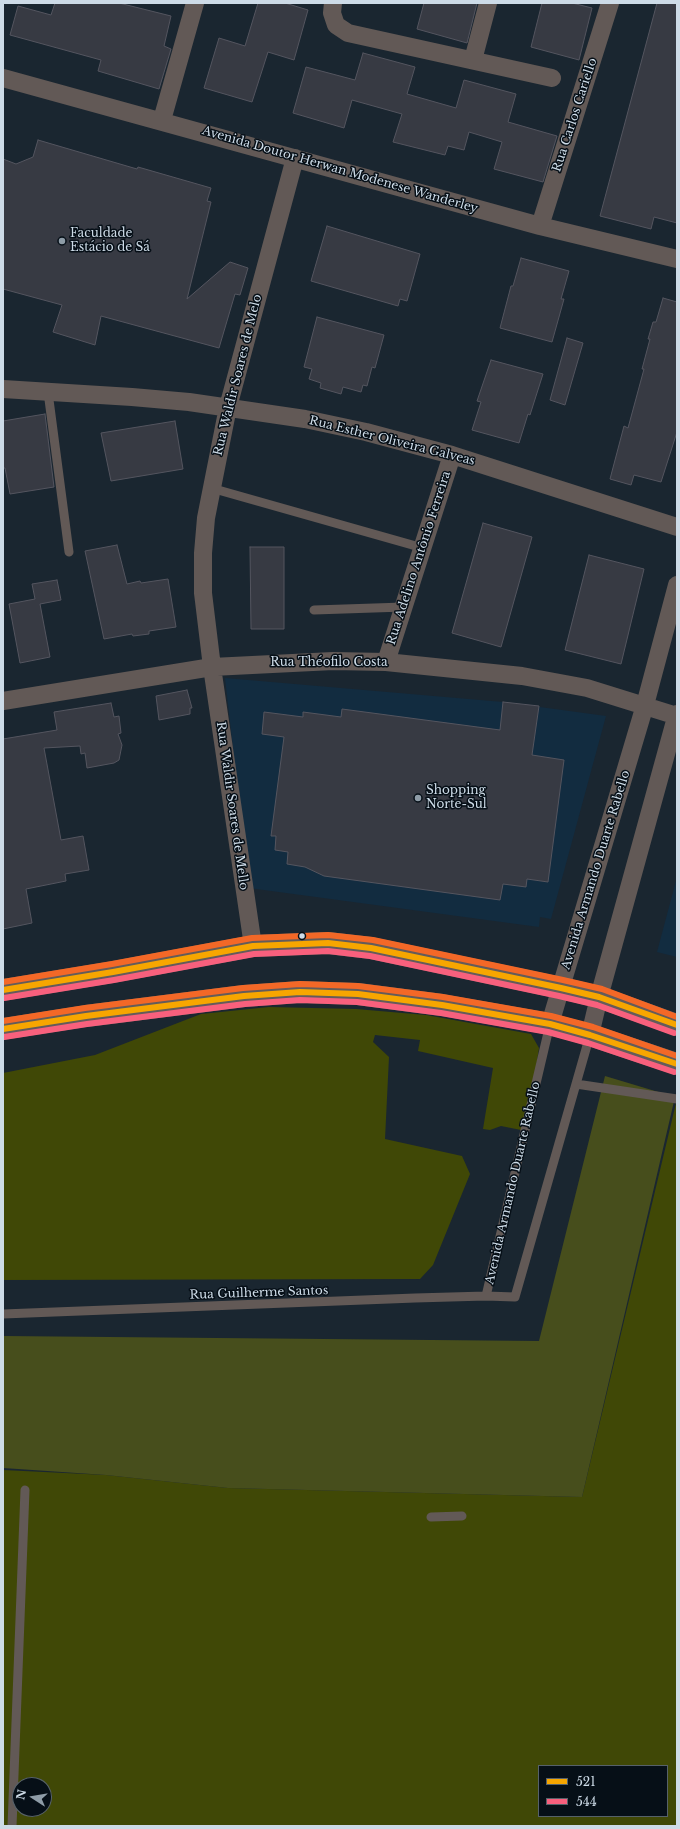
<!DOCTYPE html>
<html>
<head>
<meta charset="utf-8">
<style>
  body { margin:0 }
  #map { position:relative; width:680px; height:1829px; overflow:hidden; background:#1a2630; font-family:"Libre Baskerville",serif }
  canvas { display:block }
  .frame { position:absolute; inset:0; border:4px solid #cddbe7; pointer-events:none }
  .legend { position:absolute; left:538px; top:1765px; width:130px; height:52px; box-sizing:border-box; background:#060f17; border:1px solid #56616a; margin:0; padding:5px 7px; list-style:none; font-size:12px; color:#cddbe7 }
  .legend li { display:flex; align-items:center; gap:8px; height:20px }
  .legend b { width:20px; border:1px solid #56616a }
  .north { position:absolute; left:12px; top:1777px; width:40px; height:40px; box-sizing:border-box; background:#060f17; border:1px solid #56616a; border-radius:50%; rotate:282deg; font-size:11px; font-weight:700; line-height:16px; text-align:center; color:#cddbe7 }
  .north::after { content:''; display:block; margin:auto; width:14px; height:18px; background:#8e9ca7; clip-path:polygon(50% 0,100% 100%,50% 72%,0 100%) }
</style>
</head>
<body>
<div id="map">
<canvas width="680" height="1829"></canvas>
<div class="frame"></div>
<ul class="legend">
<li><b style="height:5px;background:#f7a600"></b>521</li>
<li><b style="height:5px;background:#f8607d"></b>544</li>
</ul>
<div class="north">N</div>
</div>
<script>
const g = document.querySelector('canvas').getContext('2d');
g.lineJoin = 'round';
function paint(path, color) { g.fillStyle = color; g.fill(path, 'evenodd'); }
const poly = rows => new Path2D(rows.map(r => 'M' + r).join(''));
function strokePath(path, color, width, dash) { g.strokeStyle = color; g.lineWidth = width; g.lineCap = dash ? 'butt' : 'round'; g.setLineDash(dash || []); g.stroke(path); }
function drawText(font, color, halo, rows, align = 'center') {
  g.font = font + ' "Libre Baskerville",serif'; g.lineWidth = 3; g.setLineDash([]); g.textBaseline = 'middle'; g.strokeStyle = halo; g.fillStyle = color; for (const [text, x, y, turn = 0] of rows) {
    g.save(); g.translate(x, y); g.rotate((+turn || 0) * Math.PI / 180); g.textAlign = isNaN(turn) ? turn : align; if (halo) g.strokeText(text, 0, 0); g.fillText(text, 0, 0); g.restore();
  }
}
const built = poly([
  [225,678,503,702,606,716,551,919,540,917,539,927,249,888],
  [677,877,677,957,657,952]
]);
const green = poly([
  [269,1007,356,1009,426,1015,531,1034,539,1048,526,1131,501,1126,490,1130,483,1129,493,1068,418,1051,420,1040,375,1035,373,1042,389,1057,385,1139,462,1156,470,1174,433,1265,420,1279,3,1280,3,1073,95,1055,201,1014],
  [677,1099,677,1826,3,1826,3,1470,106,1475,228,1488,582,1497],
  [539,1766,667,1766,667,1816,539,1816],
  [20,1785,44,1785,44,1809,20,1809]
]);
const forest = poly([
  [605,1076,675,1097,582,1497,228,1488,106,1475,3,1468,3,1336,539,1341]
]);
const building = poly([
  [55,3,119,3,171,16,164,46,171,49,159,89,98,71,101,60,10,35,18,6,51,15,55,3],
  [258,3,285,3,308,10,294,60,268,52,252,102,204,88,219,38,245,46,258,3],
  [424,3,477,3,467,43,417,29,424,3],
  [542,3,572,3,592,8,579,60,531,47,542,3],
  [657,3,677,3,677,223,654,217,651,229,600,216,657,3],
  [363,53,415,67,407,94,456,108,464,80,516,94,508,122,557,136,543,182,494,169,502,142,469,132,464,150,448,146,445,155,393,142,402,114,352,100,344,128,293,113,306,67,355,80,363,53],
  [38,140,137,169,138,167,211,188,207,201,211,202,187,299,230,262,248,268,240,295,235,294,219,348,101,316,95,345,53,332,62,305,3,289,3,159,16,164,33,157,38,140],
  [327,226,420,254,407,301,400,299,398,306,311,281,327,226],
  [521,258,569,271,561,299,564,299,552,342,500,328,511,286,513,286,521,258],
  [663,298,677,302,677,432,661,482,634,475,631,485,610,479,624,426,628,428,644,369,642,369,650,339,648,339,653,322,656,322,663,298],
  [317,317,384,335,375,368,372,367,367,386,363,385,361,392,343,387,341,394,320,388,321,383,309,379,312,369,304,367,317,317],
  [567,338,583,343,565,405,550,400,567,338],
  [491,360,543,374,530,415,528,414,519,443,472,430,481,402,477,401,491,360],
  [45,414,54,487,10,494,5,468,3,468,3,421,45,414],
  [175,421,183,469,111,481,101,433,175,421],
  [483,523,532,537,501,647,452,633,483,523],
  [117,545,127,584,140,581,141,583,168,579,176,627,149,631,149,634,133,636,132,634,104,639,85,551,117,545],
  [250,547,284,547,284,629,251,629,250,547],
  [589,555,644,569,621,664,565,650,589,555],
  [57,580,61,600,40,604,50,657,20,663,9,604,35,599,32,584,57,580],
  [187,690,192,708,190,708,190,714,159,720,156,696,187,690],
  [503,702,539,706,532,755,564,760,548,882,527,879,526,887,503,884,500,900,324,876,305,867,287,864,288,852,275,850,276,836,271,836,284,737,262,734,264,712,303,717,303,712,341,717,342,709,500,730,503,702],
  [111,703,114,717,119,716,121,733,118,734,122,745,119,760,114,763,87,768,85,753,81,754,80,746,44,748,61,840,83,836,89,870,65,874,66,881,26,889,32,923,3,929,3,739,57,730,54,712,111,703]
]);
const service = poly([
  [48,392,69,552],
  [211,488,423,548],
  [314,610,404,607],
  [576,1084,677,1099],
  [486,1296,550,1024],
  [3,1314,415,1298,486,1296,515,1297,590,1035],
  [431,1517,462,1516],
  [12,1826,25,1490]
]);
const minor = poly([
  [333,3,332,13,336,25,348,33,552,78],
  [473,60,488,3],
  [3,78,540,226,677,259],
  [162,120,195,3],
  [540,226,610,3],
  [3,389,132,397,189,402,305,419,366,432,452,455,677,527],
  [386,662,452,455],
  [3,701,212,667,333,661,386,662,522,676,587,688,677,716],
  [253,946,212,667,203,593,203,553,206,518,228,407,295,158],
  [550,1024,645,705,677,585],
  [590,1035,599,997,677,714]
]);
const secondary = poly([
  [3,990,113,972,253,946,328,943,371,948,561,988,599,997,677,1025],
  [3,1029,86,1016,244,996,300,992,358,994,442,1005,550,1024,590,1035,677,1064]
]);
const bus1 = poly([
  [3,990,113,972,253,946,328,943,371,948,561,988,599,997,677,1025],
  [3,1029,86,1016,244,996,300,992,358,994,442,1005,550,1024,590,1035,677,1064]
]);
const bus2 = poly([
  [4,998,114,980,254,954,328,951,370,956,559,996,597,1005,674,1033],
  [4,1037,87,1024,245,1004,300,1000,357,1002,441,1013,548,1032,588,1043,674,1072]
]);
const bus3 = poly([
  [3,982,112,964,252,938,328,935,373,940,563,980,602,989,677,1017],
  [3,1021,85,1008,243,988,300,984,358,986,443,997,551,1016,593,1027,677,1056]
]);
const markers = [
  [62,241,4,"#8e9ca7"],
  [418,798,4,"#8e9ca7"],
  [302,936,3.5,"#cddbe7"]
];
const streetNames = [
  ["Rua Carlos Cariello",575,115,-72],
  ["Avenida Doutor Herwan Modenese Wanderley",340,170,16],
  ["Rua Waldir Soares de Melo",238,375,-76],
  ["Rua Esther Oliveira Galveas",392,441,14],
  ["Rua Adelino Antônio Ferreira",419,558,-72],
  ["Rua Théofilo Costa",329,663],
  ["Rua Waldir Soares de Mello",232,806,82],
  ["Avenida Armando Duarte Rabello",596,870,-73],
  ["Avenida Armando Duarte Rabello",513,1183,-77],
  ["Rua Guilherme Santos",259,1293,-2]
];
const poiNames = [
  ["Faculdade",70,234],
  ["Estácio de Sá",70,248],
  ["Shopping",426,791],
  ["Norte-Sul",426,805]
];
paint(built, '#122c40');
paint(green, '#404806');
paint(forest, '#474e1c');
paint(building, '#373a43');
strokePath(building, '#54555f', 1);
strokePath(service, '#625956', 9);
strokePath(minor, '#625956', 18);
strokePath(secondary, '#645c5a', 22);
strokePath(bus1, '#f7a600', 6);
strokePath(bus2, '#f8607d', 6);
strokePath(bus3, '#f36827', 6);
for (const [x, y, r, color] of markers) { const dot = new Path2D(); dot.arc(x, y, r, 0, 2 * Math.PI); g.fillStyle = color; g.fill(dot); strokePath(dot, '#060f17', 1.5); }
drawText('12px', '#cddbe7', '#060f17', streetNames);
drawText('12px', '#cddbe7', '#060f17', poiNames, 'left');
</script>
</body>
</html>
